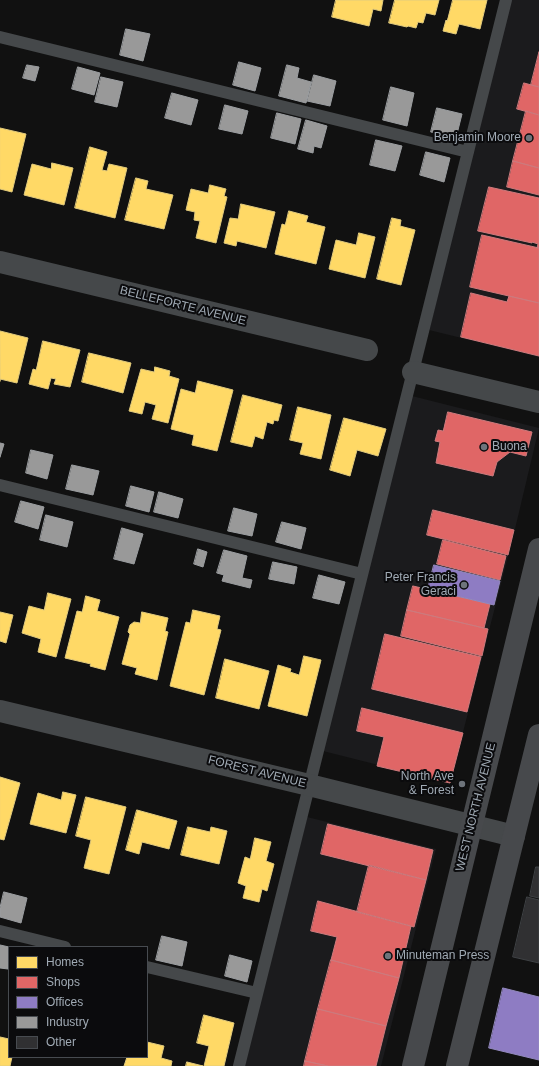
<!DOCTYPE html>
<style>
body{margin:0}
#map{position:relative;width:539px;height:1066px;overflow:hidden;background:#111;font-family:Helvetica,sans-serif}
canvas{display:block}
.legend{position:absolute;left:8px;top:946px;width:140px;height:112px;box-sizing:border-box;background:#0b0b0d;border:1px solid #474b50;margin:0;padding:5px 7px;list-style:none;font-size:12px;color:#a0aab4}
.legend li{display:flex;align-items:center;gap:8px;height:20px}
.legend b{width:20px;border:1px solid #474b50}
</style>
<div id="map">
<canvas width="539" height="1066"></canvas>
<ul class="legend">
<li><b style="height:11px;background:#ffd966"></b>Homes</li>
<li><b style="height:11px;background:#e06666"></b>Shops</li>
<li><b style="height:11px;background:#8e7cc3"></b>Offices</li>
<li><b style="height:11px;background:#999"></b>Industry</li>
<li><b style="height:11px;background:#303032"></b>Other</li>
</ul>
</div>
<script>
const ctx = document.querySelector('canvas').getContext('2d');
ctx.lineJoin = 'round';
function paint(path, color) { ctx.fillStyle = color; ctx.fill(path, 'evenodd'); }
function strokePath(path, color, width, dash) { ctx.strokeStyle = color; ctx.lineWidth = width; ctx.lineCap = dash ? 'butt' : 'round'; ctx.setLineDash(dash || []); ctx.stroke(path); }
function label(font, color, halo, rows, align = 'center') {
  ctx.font = font + ' Helvetica,sans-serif'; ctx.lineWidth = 4; ctx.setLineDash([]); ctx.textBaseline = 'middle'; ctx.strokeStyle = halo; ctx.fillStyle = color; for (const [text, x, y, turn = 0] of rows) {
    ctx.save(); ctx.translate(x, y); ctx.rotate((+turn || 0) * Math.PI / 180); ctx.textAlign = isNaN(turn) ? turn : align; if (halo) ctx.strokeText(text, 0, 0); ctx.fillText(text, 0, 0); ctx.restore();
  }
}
paint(new Path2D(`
 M511 0H539V357L429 330Z
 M412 396 539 428 515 529 450 783 323 751Z
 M307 817 436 849 381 1066H244Z`), '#1b1b1d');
const homes = new Path2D(`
 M336 0H383L381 11 373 9 369 26 332 17Z
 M395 0H439L435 15 426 13 423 23 418 22 416 28 408 26 407 27 389 23Z
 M453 0H487L480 29 459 24 456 34 443 31 446 20 447 21Z
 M0 128 26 134 12 192 0 189Z
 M90 147 107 152 102 170 107 171 109 164 127 168 115 218 75 208Z
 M52 163 73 168 64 205 24 195 32 164 51 169Z
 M136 178 148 181 146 189 173 195 164 229 125 220Z
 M210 185 226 189 224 196 227 197 216 243 196 238 200 221 194 220 195 212 186 210 191 189 208 193Z
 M241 204 275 212 266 248 237 241 236 246 224 243 230 218 238 219Z
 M289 211 308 216 306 222 325 227 316 264 275 254 282 224 285 225Z
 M392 218 401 220 400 226 415 230 401 285 377 279Z
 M359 233 375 237 365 278 329 269 336 240 356 245Z
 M0 331 28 338 17 383 0 379V381Z
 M43 341 80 350 70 387 54 384 56 379 51 378 48 389 29 384 33 369 36 370Z
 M89 353 131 363 123 393 82 382Z
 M155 367 170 371 169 376 179 379 168 423 152 419 156 405 145 402 142 414 129 411 141 369 154 372Z
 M198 381 233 390 217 451 192 445 194 435 171 429 181 389 195 393Z
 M243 395 282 405 278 421 274 420 273 424 267 422 263 439 255 436 252 447 231 442Z
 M298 407 331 415 321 459 300 454 303 443 290 440Z
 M344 418 386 429 378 456 357 450 350 476 330 470Z
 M48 593 71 599 56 657 38 652 41 639 22 633 29 606 44 610Z
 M86 596 100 600 97 611 119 617 105 670 90 666 91 664 65 658 77 611 82 612Z
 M193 610 220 616 217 629 221 630 204 695 170 686 186 622 190 623Z
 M0 612 13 615 6 643 0 641Z
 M142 612 168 618 165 631 168 632 157 680 135 674 137 668 122 664 130 634 128 632 130 625 134 622 140 623Z
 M304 656 321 660 307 716 268 706 278 665 291 669 290 672 299 675Z
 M225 659 269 671 259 709 216 698Z
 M0 777 20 783 4 840 0 839Z
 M63 792 76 795 66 833 30 824 38 793 61 800Z
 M86 797 126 807 109 874 84 868 91 840 76 836Z
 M137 810 177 821 169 849 142 842 139 854 126 850Z
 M188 827 210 832 211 827 227 831 219 864 181 855Z
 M255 838 271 842 266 861 274 864 267 891 262 889 259 902 243 898 246 886 238 883 245 857 250 859Z
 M204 1015 234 1023 224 1066H204L209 1046 197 1043Z
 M0 1037 9 1039V1057H12L10 1066H0Z
 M147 1042 164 1046 161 1058 172 1061 171 1066H124L127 1057H147Z
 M187 1062 203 1066H186Z`);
paint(homes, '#ffd966');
strokePath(homes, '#e2cb7d', 1);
const shops = new Path2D(`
 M539 52V87L531 85Z
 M524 83 539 87V115L517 109Z
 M526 111 539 115V168L513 161Z
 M513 161 539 168V195L507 187Z
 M489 187 539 198V248H537L538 244 532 242V243L478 231Z
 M482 235 539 248V303L470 287Z
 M471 293 507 302 509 296 539 303V356L461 337Z
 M448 412 532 432 526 456 510 452 497 462 493 476 436 463 440 442 435 441 438 430 443 431Z
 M433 510 514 530 508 555 427 535Z
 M443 540 506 556 500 580 437 564Z
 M413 586 490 604 484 628 407 610Z
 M407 610 488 629 482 656 401 636Z
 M385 634 481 657 467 712 372 689Z
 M362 708 463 733 450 783 377 766 384 737 357 731Z
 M328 824 433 850 426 880 321 854Z
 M369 865 426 880 414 927 357 912Z
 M318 901 411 926 399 978 331 960 337 937 311 931Z
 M331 960 399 978 386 1026 318 1009Z
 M318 1009 386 1026 376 1066H328L305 1061Z
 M305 1061 328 1066H304Z`);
paint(shops, '#e06666');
strokePath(shops, '#cd7a7d', 1);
const offices = new Path2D(`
 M434 565 500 581 494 605 428 589Z
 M503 988 539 997V1060L489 1048Z`);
paint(offices, '#8e7cc3');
strokePath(offices, '#938abe', 1);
const industry = new Path2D(`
 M126 29 150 34 143 61 120 55Z
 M239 62 261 68 255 91 233 85Z
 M27 65 39 67 35 81 23 78Z
 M287 65 299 68 297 78 311 82 306 103 279 96Z
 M78 67 100 73 94 95 72 89Z
 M314 75 336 81 330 106 307 101Z
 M101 77 123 82 117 107 95 102Z
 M391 87 414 93 407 126 383 120Z
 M172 93 198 100 191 125 165 118Z
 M225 105 248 111 242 134 219 129Z
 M437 108 462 114 456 138 431 132Z
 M277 113 301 119 295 144 271 138Z
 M306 120 327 126 321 148 314 146 313 153 298 149Z
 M376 140 402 146 395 171 370 165Z
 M426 152 450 158 444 182 420 175Z
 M0 443 4 444 0 457Z
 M31 450 53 455 47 479 26 473Z
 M72 465 99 471 93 495 66 489Z
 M131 486 154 492 149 512 126 506Z
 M159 492 183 499 178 518 154 512Z
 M21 501 44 507 38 529 15 522Z
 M234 508 257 514 252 536 228 531Z
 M46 515 73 522 67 547 40 540Z
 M282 522 306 528 301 549 276 542Z
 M122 528 143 534 134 564 114 559Z
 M198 549 207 552 203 567 194 564Z
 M224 550 247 556 242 578 252 580 250 588 222 581 224 575 217 573Z
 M273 562 297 567 294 584 269 579Z
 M319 575 345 582 339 604 313 598Z
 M4 892 27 898 21 923 0 917V908Z
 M162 936 187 942 182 966 156 960Z
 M0 945 9 947 8 969 0 968Z
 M230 955 252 961 247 982 225 976Z`);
paint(industry, '#999');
strokePath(industry, '#9b9ea1', 1);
const building = new Path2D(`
 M536 867H539V898L530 896Z
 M527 897 539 900V963L513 957Z`);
paint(building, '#303032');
strokePath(building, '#3f4245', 1);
strokePath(new Path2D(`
 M0 37 468 152
 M0 485 362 574
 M0 931 65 947
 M147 967 257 993
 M239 1066 506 0`), '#45484a', 12);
strokePath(new Path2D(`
 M0 262 367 350
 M413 372 539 402
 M0 711 309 785 514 836`), '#45484a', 22);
strokePath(new Path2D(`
 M413 1066 539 549
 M457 1066 539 735`), '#47494c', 22);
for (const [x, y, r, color] of [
 [529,138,4,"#6e747b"],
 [484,447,4,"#6e747b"],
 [464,585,4,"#6e747b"],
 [462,784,4,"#6e747b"],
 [388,956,4,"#6e747b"]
]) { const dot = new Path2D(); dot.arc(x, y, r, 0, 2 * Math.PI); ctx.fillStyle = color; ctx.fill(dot); strokePath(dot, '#0b0b0d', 1.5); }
label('12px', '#a0aab4', '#0b0b0d', [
 ["Benjamin Moore",521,138],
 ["Buona",492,447,"left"],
 ["Peter Francis",456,578],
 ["Geraci",456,592],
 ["North Ave",454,777],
 ["& Forest",454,791],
 ["Minuteman Press",396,956,"left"]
], 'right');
label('12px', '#a0aab4', '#0b0b0d', [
 ["BELLEFORTE AVENUE",183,306,14],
 ["FOREST AVENUE",257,772,14],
 ["WEST NORTH AVENUE",476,807,-76]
]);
</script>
